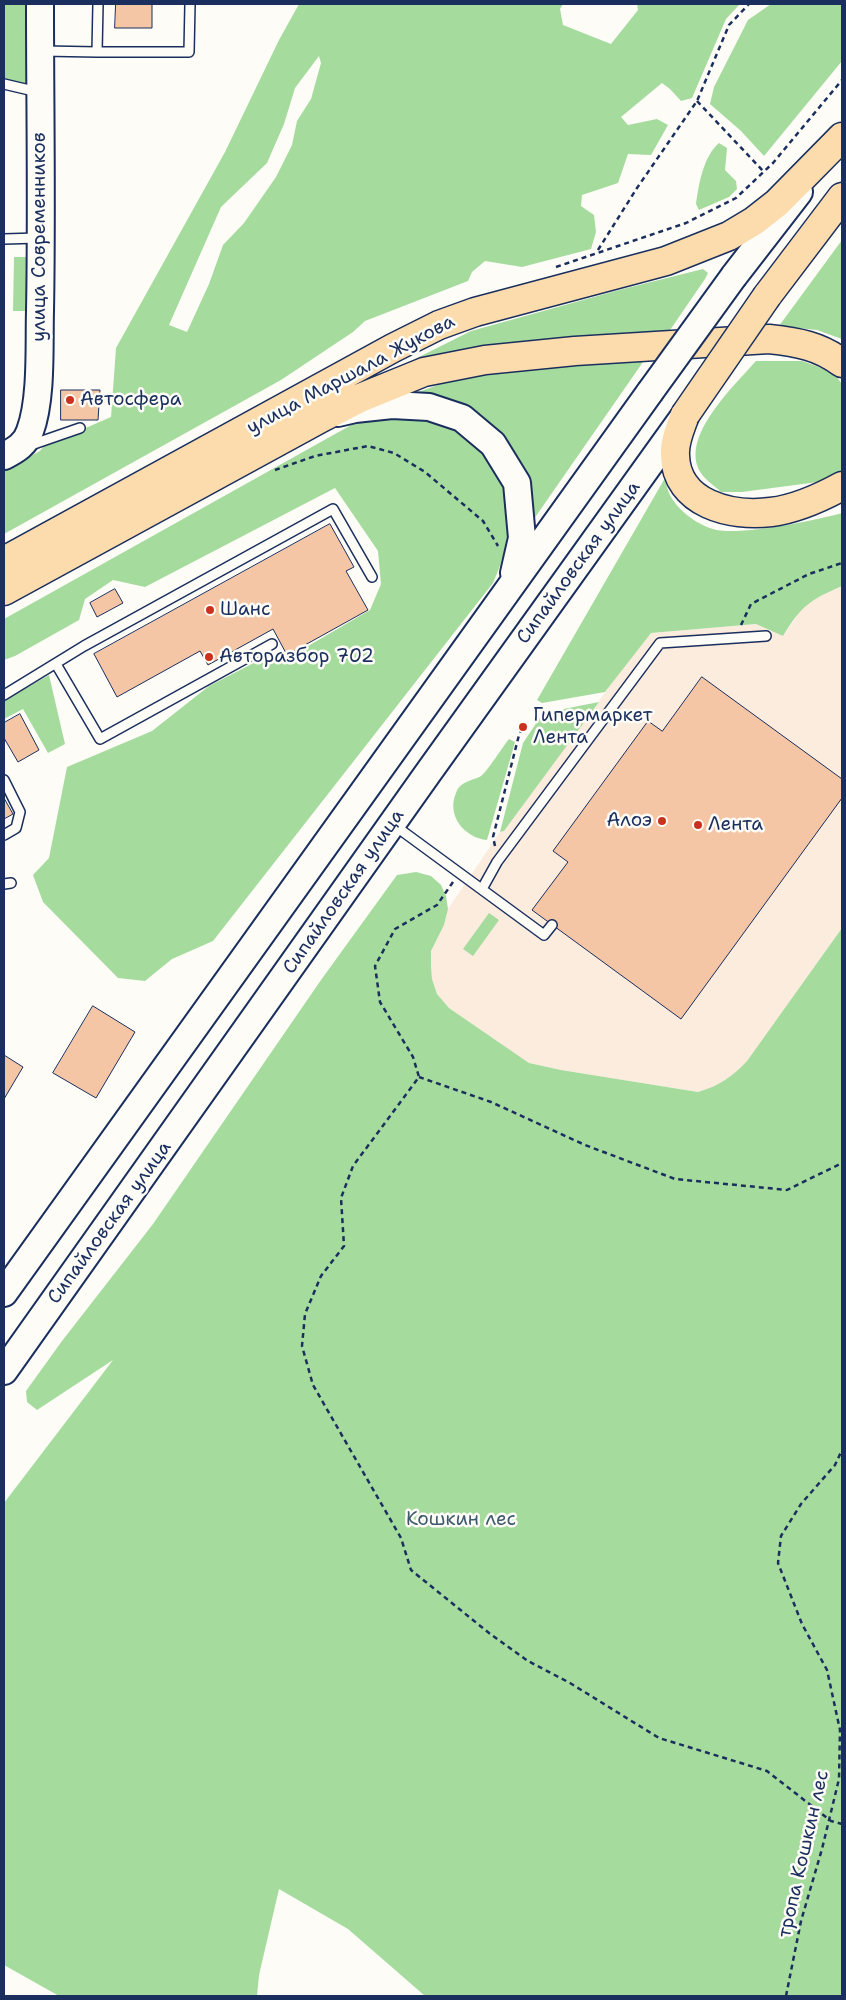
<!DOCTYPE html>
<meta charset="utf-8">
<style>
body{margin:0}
#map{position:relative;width:846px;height:2000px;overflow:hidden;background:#fdfcf7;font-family:"Shantell Sans",sans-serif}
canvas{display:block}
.frame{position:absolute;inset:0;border:5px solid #1b2f5e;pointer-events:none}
</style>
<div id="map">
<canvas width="846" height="2000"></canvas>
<div class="frame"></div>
</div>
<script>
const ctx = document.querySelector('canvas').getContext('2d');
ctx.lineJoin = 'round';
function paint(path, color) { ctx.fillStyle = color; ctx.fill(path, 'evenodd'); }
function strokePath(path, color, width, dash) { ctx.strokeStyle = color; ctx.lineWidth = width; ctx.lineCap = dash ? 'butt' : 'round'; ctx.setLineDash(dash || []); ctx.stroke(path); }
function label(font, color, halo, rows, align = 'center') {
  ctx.font = font + ' "Shantell Sans",sans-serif'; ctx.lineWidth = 5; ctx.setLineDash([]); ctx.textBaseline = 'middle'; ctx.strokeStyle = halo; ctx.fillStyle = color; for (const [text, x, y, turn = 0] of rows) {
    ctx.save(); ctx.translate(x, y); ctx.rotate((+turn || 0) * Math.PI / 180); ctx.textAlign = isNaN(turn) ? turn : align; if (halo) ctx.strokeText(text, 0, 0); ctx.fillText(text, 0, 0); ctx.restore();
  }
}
paint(new Path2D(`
 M842 586V928L747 1061 732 1076 716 1087 698 1092 561 1070 529 1063 449 1008 437 994 432 979 431 966V951L444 925 448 909 500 832 504 831 644 639 651 633 756 624 783 636 801 610 815 598Z`), '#fbecde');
paint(new Path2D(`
 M4 4H31V86L4 79Z
 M299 4H563L560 9 563 25 611 44 638 10 637 4H740L726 19 692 98 681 101 670 89 662 83 621 117 628 125 657 119 668 125 651 155 628 154 618 183 582 195 581 206 594 215 596 232 591 249 522 267 485 261 472 272 468 281 365 321 353 332 281 380 4 534V470L40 451 44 446 111 417 116 348 225 152 279 40ZM319 56 321 63 311 99 297 121 292 145 276 177 244 223 223 245 209 284 187 332 169 325 221 207 267 163 284 124 295 88Z
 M771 4H842V61L764 156 741 131 710 104 714 87 748 20Z
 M719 143 727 148 725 170 736 181 737 189 729 197 699 210 696 204C699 184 703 157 719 143Z
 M842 240V339L817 330 779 326Z
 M14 257H27L26 311H13Z
 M703 269 708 273 705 279 668 333 537 340 489 347 410 366 409 362 471 331 619 290Z
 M598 361 643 362 527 529 519 473 408 396 443 383 494 372Z
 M756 361H802L833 372 842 384V472L833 480 742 492H721C715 486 705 480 701 473 678 438 735 385 756 361Z
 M407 417C418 419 431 419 441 423 454 427 466 437 476 446 517 484 515 535 493 583L213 941 172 959 145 981 118 978 43 902 33 875 49 858 67 767 152 731 209 686 273 653 284 660 370 610 381 584 378 551 335 488 145 587 113 580 85 599 79 620 15 656 4 660V619L353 424 381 419Z
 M665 478C666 483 667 489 669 493 676 509 696 524 713 529 736 537 817 520 842 513V586C810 600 802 605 783 636L756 624 651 633 605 692 542 703 537 700Z
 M49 675 65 744 48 753 23 709 4 719V701Z
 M599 702 504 831 500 832 523 743 543 713Z
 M509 739 515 742 487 840C465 838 446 816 456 793 460 781 472 781 481 776 487 772 503 746 509 739Z
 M416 872 431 876 441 885 446 896 448 909 444 925 431 951V966L432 979 437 994 449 1008 529 1063 561 1070 698 1092C719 1086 732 1077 747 1061L842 928V1996H425L348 1929 279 1889 259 1975 257 1996H59L4 1965V1503L113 1360 37 1410 27 1402 26 1391 62 1341 153 1224 321 980 397 875Z
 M489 913 499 920 473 956 463 949Z`), '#a6db9e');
const building = new Path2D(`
 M116 4H152V28H115Z
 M61 390H100L98 420H61Z
 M330 524 354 567 346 571 368 610 287 655 273 629 208 665 200 651 117 697 94 654Z
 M115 589 123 603 97 617 90 603Z
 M702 677 842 779V798L681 1019 532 910 568 862 553 851 648 721 662 731Z
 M20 714 39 750 18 762 4 738V723Z
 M4 798 13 814 4 819Z
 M93 1006 135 1032 96 1098 53 1073Z
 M4 1055 23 1067 4 1099Z`);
paint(building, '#f5c6a5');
strokePath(building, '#1b2f5e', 1);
const lane = new Path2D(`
 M43 51 97 52 98 4
 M97 52H189L190 4
 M4 84 38 92
 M4 239 38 238
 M28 446 80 428
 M56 664 100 739 272 644
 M4 695 84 646 333 509 372 577
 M4 780 20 812 16 828 4 835
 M394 825 544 935 552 925
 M4 884 11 883
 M482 889 497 862 660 643 766 636`);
const secondary = new Path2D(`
 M734 276 799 192
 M338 413 355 409 392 405 429 407 462 418 493 444 517 483 522 538 514 573
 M4 456C16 450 26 444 30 431 42 399 39 345 40 311 42 208 40 106 40 4
 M4 1293 650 392
 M4 1371 428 773 682 419`);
const primary = new Path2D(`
 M767 296 842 197
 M685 415C681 427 674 441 675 455 676 504 731 517 771 512 796 509 820 498 842 486
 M4 561 393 348 439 325 475 312 666 261 729 236 754 221 777 203 842 137
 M4 591 323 417 360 398 424 372 485 360 575 351 769 339C797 342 820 346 842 363`);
strokePath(lane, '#1b2f5e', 12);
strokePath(secondary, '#1b2f5e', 30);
strokePath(primary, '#1b2f5e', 31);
strokePath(new Path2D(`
 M697 101 764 172
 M598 250 637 188 697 101 729 25 749 4
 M556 267 686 223 736 198 773 163 842 80
 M275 470 315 456 368 446 394 453 425 472 483 521 498 546
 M741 625 751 604 809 574 842 563
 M495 846 493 837 519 735 523 727
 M453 882 437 905 395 929 375 966 380 1002 413 1057 419 1077 353 1166 341 1198 344 1246 321 1276 305 1314 302 1346 313 1385 401 1538 411 1570 489 1633 528 1661 570 1683 659 1738 767 1771 831 1821 842 1824
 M419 1077 491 1102 585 1145 675 1179 787 1190 842 1163
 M786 1996 801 1921 822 1849 839 1779 840 1730 827 1670 802 1624 778 1563 781 1536 801 1504 835 1465 842 1450`), '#1b2f5e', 2.5, [5, 4]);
strokePath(lane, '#fdfcf7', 9);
strokePath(secondary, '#fdfcf7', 26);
strokePath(primary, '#fcdcac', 28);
const secondaryBridge = new Path2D(`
 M650 392 734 276`);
const primaryBridge = new Path2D(`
 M685 415 767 296`);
strokePath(secondaryBridge, '#1b2f5e', 30, []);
strokePath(primaryBridge, '#1b2f5e', 31, []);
strokePath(secondaryBridge, '#fdfcf7', 26);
strokePath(primaryBridge, '#fcdcac', 28);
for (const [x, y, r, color] of [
 [70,400,5,"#c8321e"],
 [210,610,5,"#c8321e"],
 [209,657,5,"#c8321e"],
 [523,727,5,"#c8321e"],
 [662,821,5,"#c8321e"],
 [698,825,5,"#c8321e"]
]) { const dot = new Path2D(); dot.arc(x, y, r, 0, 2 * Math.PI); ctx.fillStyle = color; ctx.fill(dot); strokePath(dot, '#fdfcf7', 2); }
label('19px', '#1b2f5e', '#fdfcf7', [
 ["улица Современников",40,237,-90],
 ["улица Маршала Жукова",351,375,-28],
 ["Сипайловская улица",579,563,-54],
 ["Сипайловская улица",344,892,-55],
 ["Сипайловская улица",110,1223,-54],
 ["тропа Кошкин лес",804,1854,-77]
]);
label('19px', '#1b2f5e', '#fdfcf7', [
 ["Автосфера",80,400],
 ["Шанс",220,610],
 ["Авторазбор 702",219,657],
 ["Гипермаркет",533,716],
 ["Лента",533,738],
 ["Алоэ",652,821,"right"],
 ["Лента",708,825]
], 'left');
label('19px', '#3e5a6e', '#fdfcf7', [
 ["Кошкин лес",461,1520]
]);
</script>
